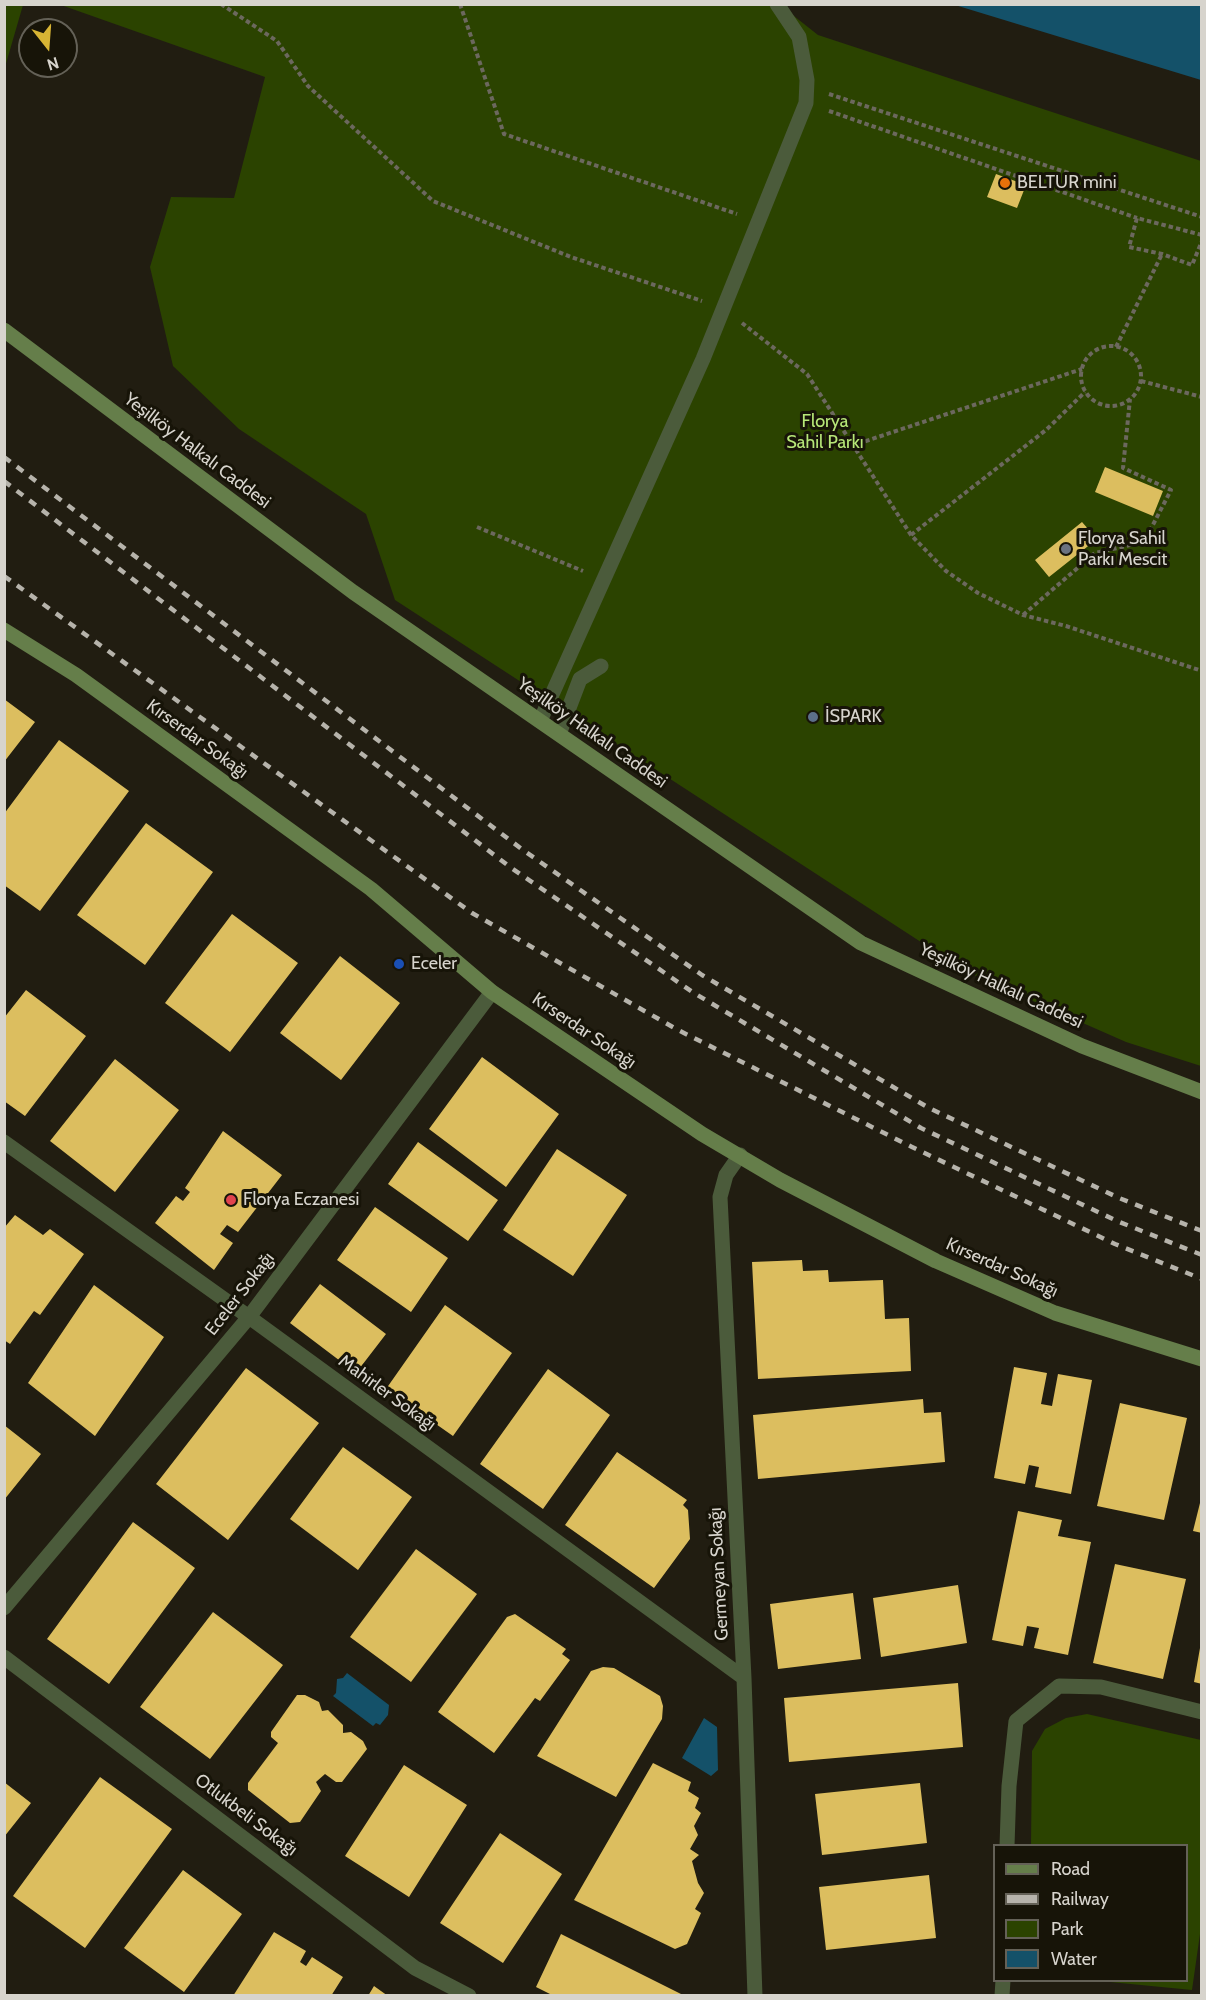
<!DOCTYPE html>
<meta charset="utf-8">
<style>
body{margin:0}
#map{position:relative;width:1206px;height:2000px;overflow:hidden;background:#211d11;font-family:Cabin,sans-serif}
canvas{display:block}
.frame{position:absolute;inset:0;border:6px solid #d7d4cd;pointer-events:none}
.legend{position:absolute;left:993px;top:1844px;width:195px;height:138px;box-sizing:border-box;background:#171408;border:2px solid #646157;margin:0;padding:8px 10px;list-style:none;font-size:18px;color:#d7d4cd}
.legend li{display:flex;align-items:center;gap:12px;height:30px}
.legend b{width:30px;border:2px solid #646157}
.north{position:absolute;left:18px;top:18px;width:60px;height:60px;box-sizing:border-box;background:#171408;border:2px solid #646157;border-radius:50%;rotate:163deg;font-size:16px;font-weight:700;line-height:24px;text-align:center;color:#d7d4cd}
.north::after{content:'';display:block;margin:auto;width:21px;height:27px;background:#d7b434;clip-path:polygon(50% 0,100% 100%,50% 72%,0 100%)}
</style>
<div id="map">
<canvas width="1206" height="2000"></canvas>
<div class="frame"></div>
<ul class="legend">
<li><b style="height:8px;background:#657e4a"></b>Road</li>
<li><b style="height:8px;background:#b6b3ab"></b>Railway</li>
<li><b style="height:16px;background:#2b4300"></b>Park</li>
<li><b style="height:16px;background:#145169"></b>Water</li>
</ul>
<div class="north">N</div>
</div>
<script>
const ctx = document.querySelector('canvas').getContext('2d');
ctx.lineJoin = 'round';
function paint(path, color) { ctx.fillStyle = color; ctx.fill(path, 'evenodd'); }
function strokePath(path, color, width, dash) { ctx.strokeStyle = color; ctx.lineWidth = width; ctx.lineCap = dash ? 'butt' : 'round'; ctx.setLineDash(dash || []); ctx.stroke(path); }
function label(font, color, halo, rows, align = 'center') {
  ctx.font = font + ' Cabin,sans-serif'; ctx.lineWidth = 6; ctx.setLineDash([]); ctx.textBaseline = 'middle'; ctx.strokeStyle = halo; ctx.fillStyle = color; for (const [text, x, y, turn = 0] of rows) {
    ctx.save(); ctx.translate(x, y); ctx.rotate((+turn || 0) * Math.PI / 180); ctx.textAlign = isNaN(turn) ? turn : align; if (halo) ctx.strokeText(text, 0, 0); ctx.fillText(text, 0, 0); ctx.restore();
  }
}
paint(new Path2D(`
 M5 4 23 5 5 67 4 5Z
 M61 5H780L818 35 1201 161V1066L1126 1042 967 972 395 600 366 514 239 429 173 366 150 267 171 197 234 198 265 77Z
 M1087 1714 1201 1740 1202 1920 1192 1990 1100 1981 1186 1980V1846L1031 1845 1032 1751 1045 1729 1066 1718Z`), '#2b4300');
paint(new Path2D(`
 M955 5H1201V80Z
 M347 1673 389 1705 388 1715 380 1725 376 1723 373 1726 333 1696 336 1693 337 1679 343 1678Z
 M704 1718 717 1727 718 1770 711 1776 682 1758Z`), '#145169');
paint(new Path2D(`
 M996 174 1026 185 1017 208 987 197Z
 M1105 467 1163 491 1153 516 1095 492Z
 M1082 522 1097 539 1049 577 1035 560Z
 M4 699 35 722 4 762Z
 M59 740 129 791 40 911 4 885V814Z
 M146 823 213 872 145 965 77 915Z
 M232 914 298 963 230 1052 165 1003Z
 M340 956 400 1003 341 1080 280 1033Z
 M26 990 86 1036 25 1116 4 1101V1018Z
 M482 1057 559 1114 506 1187 429 1129Z
 M115 1059 179 1110 115 1192 50 1141Z
 M223 1131 282 1175 238 1232 227 1225 220 1234 233 1243 214 1270 155 1223 176 1196 183 1201 190 1192 185 1188Z
 M418 1142 498 1200 468 1241 388 1184Z
 M557 1149 627 1195 573 1276 503 1230Z
 M375 1207 448 1258 411 1312 337 1260Z
 M15 1215 43 1235 50 1229 84 1254 40 1315 34 1311 10 1344 4 1340V1228Z
 M802 1260 803 1271 828 1270 829 1282 883 1280 885 1319 909 1318 911 1371 758 1379 752 1262Z
 M320 1284 386 1334 356 1373 290 1323Z
 M94 1285 164 1337 95 1436 28 1383Z
 M445 1305 512 1353 453 1436 386 1389Z
 M1014 1367 1047 1373 1041 1404 1052 1406 1058 1374 1092 1380 1071 1494 1035 1487 1039 1467 1029 1465 1025 1484 994 1478Z
 M246 1368 319 1423 228 1540 156 1484Z
 M548 1369 610 1415 543 1509 480 1464Z
 M923 1399 924 1413 941 1412 945 1462 758 1479 753 1415Z
 M1120 1403 1187 1418 1164 1520 1097 1506Z
 M4 1425 41 1454 4 1500Z
 M343 1447 412 1497 358 1570 290 1519Z
 M617 1452 687 1500 683 1505 688 1510 690 1539 654 1588 565 1525Z
 M1202 1495V1533L1193 1531Z
 M1018 1511 1062 1520 1058 1536 1091 1542 1068 1655 1034 1648 1039 1628 1027 1626 1023 1646 992 1640Z
 M133 1522 195 1568 109 1684 47 1639Z
 M416 1549 477 1594 411 1682 350 1637Z
 M1115 1564 1186 1579 1163 1679 1093 1663Z
 M958 1585 967 1643 881 1657 873 1598Z
 M853 1593 861 1659 778 1669 770 1604Z
 M213 1612 283 1665 210 1759 140 1707Z
 M515 1614 566 1649 562 1654 570 1660 540 1701 535 1698 494 1753 438 1712 507 1617Z
 M1200 1648H1202V1684L1194 1682Z
 M603 1667 614 1668 660 1696 663 1706 662 1719 616 1797 537 1756 591 1671Z
 M958 1683 963 1747 789 1762 784 1698Z
 M297 1695H305L319 1702 322 1711 328 1710 343 1725V1733L351 1732 363 1741 367 1749 342 1782H336L325 1774 316 1782 321 1791 300 1822 290 1823 248 1790V1783L278 1743 271 1737V1732Z
 M653 1763 691 1782 688 1791 699 1798 695 1808 701 1813 694 1826 698 1835 690 1849 699 1855 692 1861 698 1883 704 1893 695 1909 701 1913 687 1944 675 1949 574 1900Z
 M404 1765 467 1805 409 1897 345 1856Z
 M100 1777 172 1829 85 1948 13 1896Z
 M4 1782 31 1803 4 1837Z
 M920 1783 927 1843 822 1855 815 1794Z
 M500 1833 562 1874 503 1963 440 1923Z
 M183 1870 242 1914 184 1992 124 1948Z
 M929 1875 936 1938 826 1950 819 1887Z
 M274 1932 306 1951 300 1962 306 1966 312 1957 343 1977 331 1996H233Z
 M561 1934 685 1996H554L536 1987Z
 M374 1986 388 1996H368Z`), '#dcbe5f');
strokePath(new Path2D(`
 M221 4 277 41 308 86 433 201 571 257 702 301
 M460 4 504 134 737 214
 M829 94 1202 217
 M829 111 1137 218
 M1202 235 1137 218 1129 247 1162 254 1192 265 1202 241
 M742 323 807 374 911 535 946 571 978 593 1023 615 1066 626 1202 671
 M1081 376a30 30 0 1 1 60 0a30 30 0 1 1-60 0Z
 M1116 347 1162 254
 M1141 381 1202 397
 M851 446 1082 369
 M477 527 583 571
 M911 535 1046 430 1085 392
 M1023 615 1095 553 1144 542 1171 490 1123 468 1130 399`), '#6c685e', 4, [4.5, 3]);
strokePath(new Path2D(`
 M559 734 580 679 601 666`), '#4b5b3b', 15);
strokePath(new Path2D(`
 M540 721 703 359 806 103 807 80 799 37 777 4`), '#4b5b3b', 15);
strokePath(new Path2D(`
 M4 1142 249 1317 744 1678
 M740 1155 726 1175 720 1197 744 1678 755 1996
 M4 1608 249 1317 492 992
 M4 1657 415 1968 469 1996
 M1007 1846 1009 1786 1016 1721 1059 1686 1101 1687 1202 1712
 M1002 1996 1003 1980`), '#4b5b3b', 15);
strokePath(new Path2D(`
 M4 330 353 592 861 943 1082 1046 1202 1092
 M4 630 76 675 371 889 492 992 702 1134 780 1180 936 1261 1055 1313 1202 1359`), '#657e4a', 15);
strokePath(new Path2D(`
 M4 457 523 850 702 975 929 1108 1119 1198 1202 1231
 M4 481 510 867 694 993 921 1128 1117 1221 1202 1255
 M4 576 472 913 678 1030 912 1147 1115 1244 1202 1279`), '#b6b3ab', 4.5, [8, 8]);
for (const [x, y, r, color] of [
 [1005,183,6,"#e8710a"],
 [1066,549,6,"#6b7280"],
 [813,717,6,"#5c6f8a"],
 [399,964,6,"#1a4fb4"],
 [231,1200,6,"#e0444e"]
]) { const dot = new Path2D(); dot.arc(x, y, r, 0, 2 * Math.PI); ctx.fillStyle = color; ctx.fill(dot); strokePath(dot, '#171408', 2); }
label('18px', '#d7d4cd', '#171408', [
 ["BELTUR mini",1017,183],
 ["Florya Sahil",1078,539],
 ["Parkı Mescit",1078,560],
 ["İSPARK",825,717],
 ["Eceler",411,964],
 ["Florya Eczanesi",243,1200]
], 'left');
label('18px', '#b7e778', '#171408', [
 ["Florya",825,422],
 ["Sahil Parkı",825,443]
]);
label('18px', '#d7d4cd', '#171408', [
 ["Yeşilköy Halkalı Caddesi",197,451,37],
 ["Yeşilköy Halkalı Caddesi",592,733,35],
 ["Kırserdar Sokağı",197,739,36],
 ["Yeşilköy Halkalı Caddesi",1001,986,25],
 ["Kırserdar Sokağı",584,1031,34],
 ["Kırserdar Sokağı",1002,1268,24],
 ["Eceler Sokağı",240,1294,-52],
 ["Mahirler Sokağı",387,1393,36],
 ["Germeyan Sokağı",719,1574,-93],
 ["Otlukbeli Sokağı",246,1815,37]
]);
</script>
